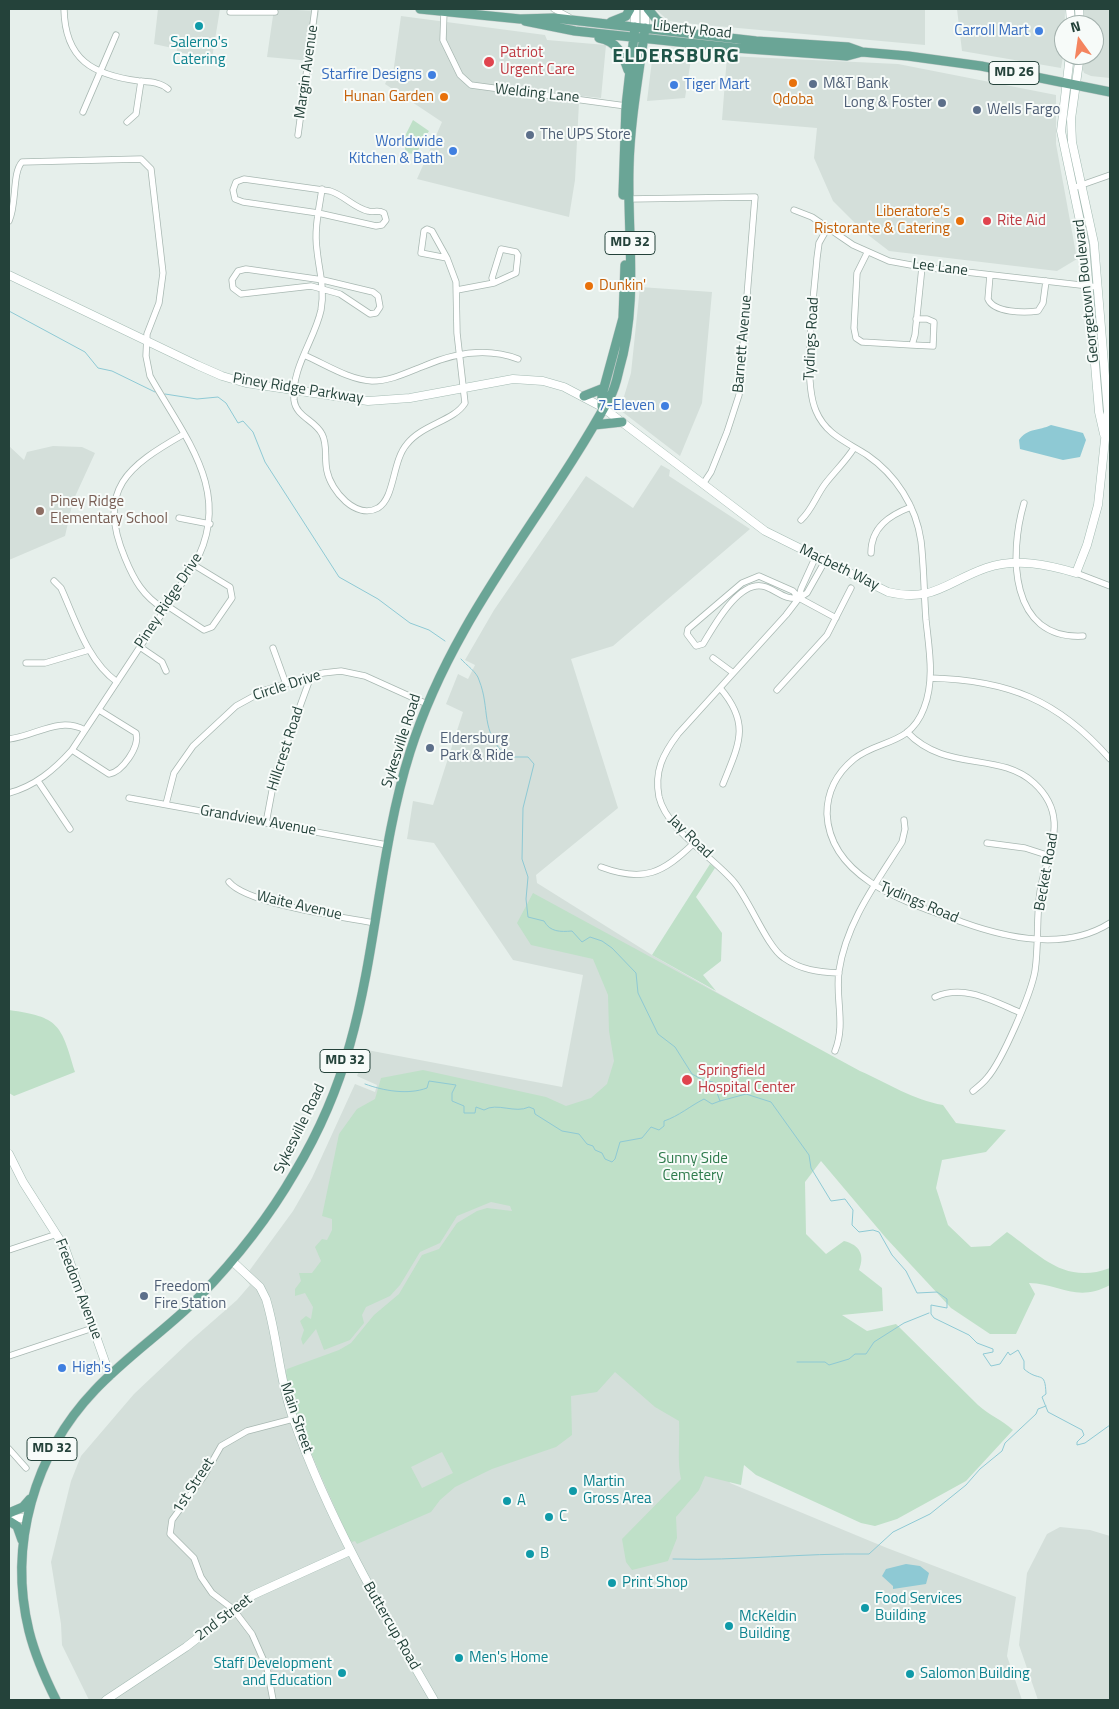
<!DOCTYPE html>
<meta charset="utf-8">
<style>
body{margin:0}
#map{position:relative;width:1119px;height:1709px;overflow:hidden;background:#e6efeb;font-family:"Titillium Web",sans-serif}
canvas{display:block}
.frame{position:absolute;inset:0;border:10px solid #24423a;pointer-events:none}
.north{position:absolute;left:1054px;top:15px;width:50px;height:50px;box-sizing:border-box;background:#f7fbf9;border:1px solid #a3b1ad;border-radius:50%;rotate:346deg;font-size:14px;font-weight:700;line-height:20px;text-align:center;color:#24423a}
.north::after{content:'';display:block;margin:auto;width:18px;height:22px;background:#f4845f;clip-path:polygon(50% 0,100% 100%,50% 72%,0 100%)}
</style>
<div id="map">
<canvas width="1119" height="1709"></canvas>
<div class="frame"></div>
<div class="north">N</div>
</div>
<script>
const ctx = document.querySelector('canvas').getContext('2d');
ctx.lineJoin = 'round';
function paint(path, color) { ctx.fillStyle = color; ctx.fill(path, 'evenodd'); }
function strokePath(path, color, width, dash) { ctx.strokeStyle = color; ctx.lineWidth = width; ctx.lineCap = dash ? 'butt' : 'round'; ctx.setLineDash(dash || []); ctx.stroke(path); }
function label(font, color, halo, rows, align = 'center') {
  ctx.font = font + ' "Titillium Web",sans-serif'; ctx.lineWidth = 4; ctx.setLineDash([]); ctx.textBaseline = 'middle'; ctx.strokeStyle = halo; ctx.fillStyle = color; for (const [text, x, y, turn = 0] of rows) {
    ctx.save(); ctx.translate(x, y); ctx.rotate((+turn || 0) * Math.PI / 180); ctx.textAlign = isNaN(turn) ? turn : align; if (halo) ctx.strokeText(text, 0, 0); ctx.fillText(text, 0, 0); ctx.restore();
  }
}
paint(new Path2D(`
 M158 9H220L212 58 177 52V49L154 44Z
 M274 9 319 11 311 61 267 57Z
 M655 9H925V45L683 23 669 21Z
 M957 9H1065L1064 51 1061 68 962 51Z
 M1084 9H1110V78L1091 76 1084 73 1082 67V55H1094V25H1084Z
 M401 16 545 35 547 40 606 45 601 98 515 89V95L579 102 575 180 569 217 417 179 442 122 385 84 387 80 392 81Z
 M656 49 692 53 685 98 647 101 653 52Z
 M727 56 898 64 1056 95V144L1077 259 1057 271 889 251 863 231 833 201 814 158 817 128 722 120Z
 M640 287 712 292 702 403 680 456 620 410 631 373Z
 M9 446 24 460 27 452 53 446 82 447 95 453 73 501 65 536 9 560Z
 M661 465 670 470 669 476 750 529 613 646 571 659 618 808 536 875 537 883 652 955 831 1058 701 1390 730 1483 887 1548 1016 1597 1007 1656 1022 1700H89L62 1645 61 1624 51 1562 71 1481 81 1456 134 1394 189 1342 237 1300 250 1285 244 1278 293 1211 312 1178 355 1084 375 1092 377 1085 357 1076 367 1050 562 1087 583 975 513 960 434 843 407 839 413 801 433 805 463 712 446 704 458 674 468 679 475 665 465 660 494 610 586 476 633 508Z
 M1060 1527 1090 1530 1110 1536V1700H1038L1019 1645 1027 1573 1047 1534Z`), '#d4dfda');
paint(new Path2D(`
 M413 120 429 131 416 154 406 153 403 140Z
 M710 864 715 868 696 897 722 933 721 961 703 975 716 991 652 955Z
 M533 893 860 1071C888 1083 913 1100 943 1105L956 1123 1006 1130 986 1152 942 1160 936 1188 948 1225 971 1247 990 1246 1007 1232C1041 1256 1065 1285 1110 1268V1285C1077 1303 1060 1284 1029 1283L1035 1294 1016 1334H990L951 1308 886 1238 821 1161 805 1182 806 1234 826 1254 844 1241C860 1245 865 1255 859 1270L882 1288 883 1311 842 1315 867 1331 896 1324 978 1405C989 1415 1002 1420 1013 1430L966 1481 897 1519 875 1526 861 1523 756 1475 744 1465 741 1485 705 1476 699 1490 676 1517 677 1538 668 1561 632 1570 626 1562 622 1539 681 1479C677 1462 680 1440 679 1421L655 1407 615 1372 597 1392 571 1396 572 1435 556 1447 492 1469 455 1487 440 1500 431 1512 357 1544 355 1541 352 1542 349 1539C339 1514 278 1388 287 1369L339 1350 351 1343 374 1315 399 1294 422 1255 439 1249 457 1223 477 1211 487 1208 512 1211 510 1206 491 1202 457 1216 440 1243 420 1252 400 1285 390 1296 366 1307 362 1315 364 1323 350 1340 324 1350 316 1329 303 1345 301 1339 304 1330 300 1321 306 1316 311 1319 313 1307 305 1293 295 1296V1289L301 1281 299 1273H312L321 1261 315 1247 322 1239 327 1240 332 1230V1219L322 1216 339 1134 357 1109 375 1099 381 1078 423 1070 546 1097 566 1106 591 1098 607 1084 614 1061 609 1031 608 995 593 959 531 945 517 923ZM442 1452 453 1473 422 1488 411 1467Z
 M9 1010C59 1017 61 1024 75 1072L14 1096 9 1093Z`), '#bfe0c8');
paint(new Path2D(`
 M1051 425 1083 433 1086 440 1080 457 1063 460 1020 449 1019 440C1027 428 1039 431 1051 425Z
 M906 1564 920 1566 929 1573 926 1584 893 1589V1586L882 1576 886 1569Z`), '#8ec9d4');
strokePath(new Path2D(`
 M9 311 85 352 98 368 112 371 155 392
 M165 394 197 399 218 397 226 403 238 423 243 421 253 432 265 462 339 577 378 599 410 623 429 630 445 641
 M461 659C466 665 477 672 479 680 491 710 479 730 507 757H528L534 764 523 808 522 859 528 877 526 899 528 917 544 921C550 932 560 932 572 931L582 942 590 937 602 941 612 948 636 973 638 993 658 1034 675 1047 692 1074 703 1080 713 1082 720 1101 746 1094 771 1102 809 1155 811 1168 831 1201 845 1199 853 1210 852 1225 859 1232 873 1230 879 1232 892 1255 906 1271 917 1293 937 1292 947 1299V1308L931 1305V1314L934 1318 969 1335 977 1343 993 1349V1352L983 1354 991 1366 1000 1364 1008 1352 1010 1355 1018 1350 1024 1361V1369C1040 1383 1045 1369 1046 1394L1042 1397 1048 1412 1082 1430 1084 1435 1077 1442V1445L1085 1443 1110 1425
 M365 1084C384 1091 408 1095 427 1088L429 1081 456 1085 452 1093V1101L464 1106V1113H475L476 1107 484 1110C497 1102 515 1114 529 1107L534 1109 535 1114 562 1131 579 1134 587 1144 593 1146 595 1150 602 1153 605 1159 612 1162 615 1159 620 1142 642 1138 651 1127 659 1130 664 1126V1121C679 1116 690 1106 704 1099L712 1104 720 1101
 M797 1362H825L829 1365 849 1359 855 1354H866L874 1342 904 1323 929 1313
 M673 1559C738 1561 803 1553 869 1554L893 1532 930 1514 966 1485 980 1469 1002 1451 1005 1443 1036 1414 1038 1409 1046 1406`), '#8ec9d4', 1);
const street = new Path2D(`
 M64 9C65 60 93 75 139 81 150 82 160 82 168 89
 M554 9 569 17
 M444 11 443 40 460 75 471 85 626 106
 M230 12H256V9
 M256 12H275
 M83 112 116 35
 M127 122 136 114 141 81
 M298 135 315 9
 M244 179 330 191C344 195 354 208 368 211 374 213 377 209 384 213L386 220 382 225 376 226 318 213 243 202 235 199 233 190 236 182Z
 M1073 188 1110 175
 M322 189C319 209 314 230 317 250 319 271 325 288 321 310 315 339 291 368 294 400 296 417 315 420 322 434 328 445 324 459 327 471 331 491 356 520 378 508 395 498 392 461 407 444 423 424 454 421 465 403L457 333 456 282 447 258
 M629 199 755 197 739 395 727 432 711 472 703 484
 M794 210 812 217 853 245 889 261 922 267 1098 287
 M9 221C17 204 12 173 22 162L141 159 151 169 163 273 159 303 147 334 146 356 150 376C184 437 235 493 194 565L72 750C54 770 35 786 9 793
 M828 227 819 243 817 258C814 296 802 379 816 411 826 435 847 442 867 455 896 475 916 506 921 541 924 567 924 594 926 620 929 649 935 680 924 708 910 746 879 739 854 759 837 773 827 792 827 814 830 881 912 904 962 922 1009 939 1066 951 1110 923
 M427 229 432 231 447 258 421 253 424 231Z
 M501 249 516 252 518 255 516 273 494 283 492 278Z
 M867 253 857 273 854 328 856 338 862 342 912 345 915 335 922 267
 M246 269 323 280 373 292 378 296 380 307 376 313 370 314 340 294 311 286 241 294 233 288 232 280 238 271Z
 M990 275 988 299C994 313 1025 313 1038 311L1043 303 1046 281
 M457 290 494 283
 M912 345 933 346 934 322 927 319H916
 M304 355C325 364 349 380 372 381 391 381 408 372 424 366 454 353 487 347 518 359
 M1024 503C1009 554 1009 640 1083 636
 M179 518 210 524
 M801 520C812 510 816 496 825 484 835 471 845 462 854 448
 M871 553C871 527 890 515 911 507
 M825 561 807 593 799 598 786 615 678 734C663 754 654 771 659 797 667 830 712 856 734 882 750 901 767 947 784 958 801 970 818 972 839 973
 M1076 573 1110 586
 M54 581 61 588C76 621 87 660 117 682
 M799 598C785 600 779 592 766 587 740 577 714 626 703 644L696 646 687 634 688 629 742 583 759 576 793 591 799 598 836 618
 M799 598 801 589 816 556
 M166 605 204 630 212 627 232 598 230 587 194 565
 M164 609C143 596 134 580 125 558 96 489 128 466 184 434
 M140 647 162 662 166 671
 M273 648 286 684
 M713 658 732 672
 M26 663H45L89 650
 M930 678C1008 680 1058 700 1110 759
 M720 688C751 724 739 744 723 784
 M777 690 827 635 851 588
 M907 732C946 773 999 751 1034 783 1072 818 1046 852 1040 892 1036 918 1039 945 1035 971 1031 994 1002 1061 987 1078 983 1083 978 1087 973 1091
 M9 739C36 736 58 716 85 730
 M72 750 109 774C122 772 140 747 136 733L99 710
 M38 781 70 829
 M129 798 387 845
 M166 804 174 773 193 746 236 706 265 690 323 673 341 671 365 676 427 704
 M266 823 275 775 311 676
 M987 843 1025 848 1050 856
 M601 867C644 883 663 873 694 843
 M229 882C247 904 343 917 374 923
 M935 997C965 984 993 1001 1021 1013
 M835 1051C846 1024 835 998 839 971 846 923 876 883 902 842L905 829 904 820
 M9 1250 57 1234
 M9 1356 93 1328
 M9 1449 26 1468
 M273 1700 267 1668 252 1634 233 1609 212 1593 201 1577 194 1558 170 1534 172 1520 204 1476 221 1446 247 1431 293 1419`);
const secondary = new Path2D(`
 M1070 9 1071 25
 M1079 9 1080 25
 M635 27V9
 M645 28V9
 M1070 55 1061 131 1085 245 1099 412 1104 434
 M9 275 197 365 222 376 246 383 368 401 410 398 513 379 543 381 564 387 602 407 765 531 888 592C933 603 946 582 986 568 1016 558 1046 564 1076 573L1087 545 1098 505 1108 412 1094 243 1072 142 1071 119 1080 55
 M9 1154 23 1182 65 1248 110 1376
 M232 1261 260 1287 266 1299C278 1338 279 1380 293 1418 328 1518 381 1609 434 1700
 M9 1520 27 1517
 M106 1700 186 1647 253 1595 350 1551`);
const primary = new Path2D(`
 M420 9 520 19 554 18 756 41 848 47 862 52 908 56 981 66 1110 92
 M648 9 657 20 672 29
 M525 21 575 31 735 48 847 56 862 52
 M611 22 626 16 630 9
 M599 38C617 41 623 55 628 70
 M623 195 626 106 635 27
 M584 396 604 388
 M602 407V395L623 318 625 265
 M594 425 622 422
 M9 1513 23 1507 30 1499
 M9 1521 17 1526 22 1540
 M56 1700C45 1678 35 1655 29 1631 8 1545 34 1454 95 1390 127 1356 166 1330 199 1297 236 1259 269 1217 295 1172 319 1132 338 1088 350 1044 377 948 380 847 410 752 453 616 544 518 610 397 615 389 617 379 619 370 639 303 627 235 629 167 630 121 639 74 645 28`);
strokePath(street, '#a8b8b2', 7);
strokePath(secondary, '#a4bbb3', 9);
strokePath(primary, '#c2cac8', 10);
strokePath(street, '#fff', 5.5);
strokePath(secondary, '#fff', 8);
strokePath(primary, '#6aa596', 9);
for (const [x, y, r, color] of [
 [199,26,5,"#0f9aa8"],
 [1039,31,5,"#3f7fe0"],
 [489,62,6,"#e0444e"],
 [432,75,5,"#3f7fe0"],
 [793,83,5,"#e8710a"],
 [813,84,5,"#5c6f8a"],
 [674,85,5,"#3f7fe0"],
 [444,97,5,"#e8710a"],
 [942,103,5,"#5c6f8a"],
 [977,110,5,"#5c6f8a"],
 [530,135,5,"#5c6f8a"],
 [453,151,5,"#3f7fe0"],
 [960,221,5,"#e8710a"],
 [987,221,5,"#e0444e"],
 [589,286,5,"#e8710a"],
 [665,406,5,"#3f7fe0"],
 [40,511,5,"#8d6e63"],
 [430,748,5,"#5c6f8a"],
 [687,1080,6,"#e0444e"],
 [144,1296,5,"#5c6f8a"],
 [62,1368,5,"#3f7fe0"],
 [573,1491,5,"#0f9aa8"],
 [507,1501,5,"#0f9aa8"],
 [549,1517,5,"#0f9aa8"],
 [530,1554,5,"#0f9aa8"],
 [612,1583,5,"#0f9aa8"],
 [865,1608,5,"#0f9aa8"],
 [729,1626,5,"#0f9aa8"],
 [459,1658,5,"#0f9aa8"],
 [342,1673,5,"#0f9aa8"],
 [910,1674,5,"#0f9aa8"]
]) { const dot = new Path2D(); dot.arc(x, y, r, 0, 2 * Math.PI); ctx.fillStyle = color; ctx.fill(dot); strokePath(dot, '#f7fbf9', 2); }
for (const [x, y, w] of [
 [1014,73,50],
 [630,243,50],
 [345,1061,50],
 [52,1449,50]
]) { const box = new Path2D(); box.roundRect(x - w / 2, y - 11.5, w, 23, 4); ctx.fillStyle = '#f7fbf9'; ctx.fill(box); strokePath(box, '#24423a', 1); }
label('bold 14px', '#24423a', null, [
 ["MD 26",1014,73],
 ["MD 32",630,243],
 ["MD 32",345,1061],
 ["MD 32",52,1449]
]);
label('15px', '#24423a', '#f7fbf9', [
 ["Liberty Road",692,30,6],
 ["Margin Avenue",307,72,-82],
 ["Welding Lane",537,94,6],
 ["Lee Lane",940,268,7],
 ["Georgetown Boulevard",1087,291,-96],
 ["Tydings Road",812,339,-87],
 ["Barnett Avenue",743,344,-85],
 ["Piney Ridge Parkway",298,389,9],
 ["Macbeth Way",839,568,26],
 ["Piney Ridge Drive",169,601,-57],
 ["Circle Drive",287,686,-18],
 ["Sykesville Road",402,741,-72],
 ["Hillcrest Road",286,749,-72],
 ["Grandview Avenue",258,821,10],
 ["Jay Road",690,837,44],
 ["Becket Road",1047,872,-80],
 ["Tydings Road",919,903,23],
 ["Waite Avenue",299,906,13],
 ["Sykesville Road",300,1129,-64],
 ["Freedom Avenue",78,1289,69],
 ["Main Street",296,1418,71],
 ["1st Street",194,1486,-57],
 ["2nd Street",224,1618,-37],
 ["Buttercup Road",391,1626,60]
]);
label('15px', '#366cbe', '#f7fbf9', [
 ["Carroll Mart",1029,31],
 ["Starfire Designs",422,75],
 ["Tiger Mart",684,85,"left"],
 ["Worldwide",443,142],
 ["Kitchen & Bath",443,159],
 ["7-Eleven",655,406],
 ["High's",72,1368,"left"]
], 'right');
label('15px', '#0d838f', '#f7fbf9', [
 ["Salerno's",199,43,"center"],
 ["Catering",199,60,"center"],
 ["Martin",583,1482],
 ["Gross Area",583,1499],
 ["A",517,1501],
 ["C",559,1517],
 ["B",540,1554],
 ["Print Shop",622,1583],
 ["Food Services",875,1599],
 ["Building",875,1616],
 ["McKeldin",739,1617],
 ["Building",739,1634],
 ["Men's Home",469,1658],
 ["Staff Development",332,1664,"right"],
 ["and Education",332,1681,"right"],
 ["Salomon Building",920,1674]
], 'left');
label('15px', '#be3a42', '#f7fbf9', [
 ["Patriot",500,53],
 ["Urgent Care",500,70],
 ["Rite Aid",997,221],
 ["Springfield",698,1071],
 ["Hospital Center",698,1088]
], 'left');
label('15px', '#4e5e75', '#f7fbf9', [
 ["M&T Bank",823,84],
 ["Long & Foster",932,103,"right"],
 ["Wells Fargo",987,110],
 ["The UPS Store",540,135],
 ["Eldersburg",440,739],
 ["Park & Ride",440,756],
 ["Freedom",154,1287],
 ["Fire Station",154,1304]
], 'left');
label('15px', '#c56008', '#f7fbf9', [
 ["Hunan Garden",434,97],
 ["Qdoba",793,100,"center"],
 ["Liberatore’s",950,212],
 ["Ristorante & Catering",950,229],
 ["Dunkin'",599,286,"left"]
], 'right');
label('15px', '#785e54', '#f7fbf9', [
 ["Piney Ridge",50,502],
 ["Elementary School",50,519]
], 'left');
label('15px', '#2d7a4b', '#f7fbf9', [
 ["Sunny Side",693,1159],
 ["Cemetery",693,1176]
]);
ctx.letterSpacing = '1px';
label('bold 20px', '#1f5548', '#f7fbf9', [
 ["ELDERSBURG",676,57]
]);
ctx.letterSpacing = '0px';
</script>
